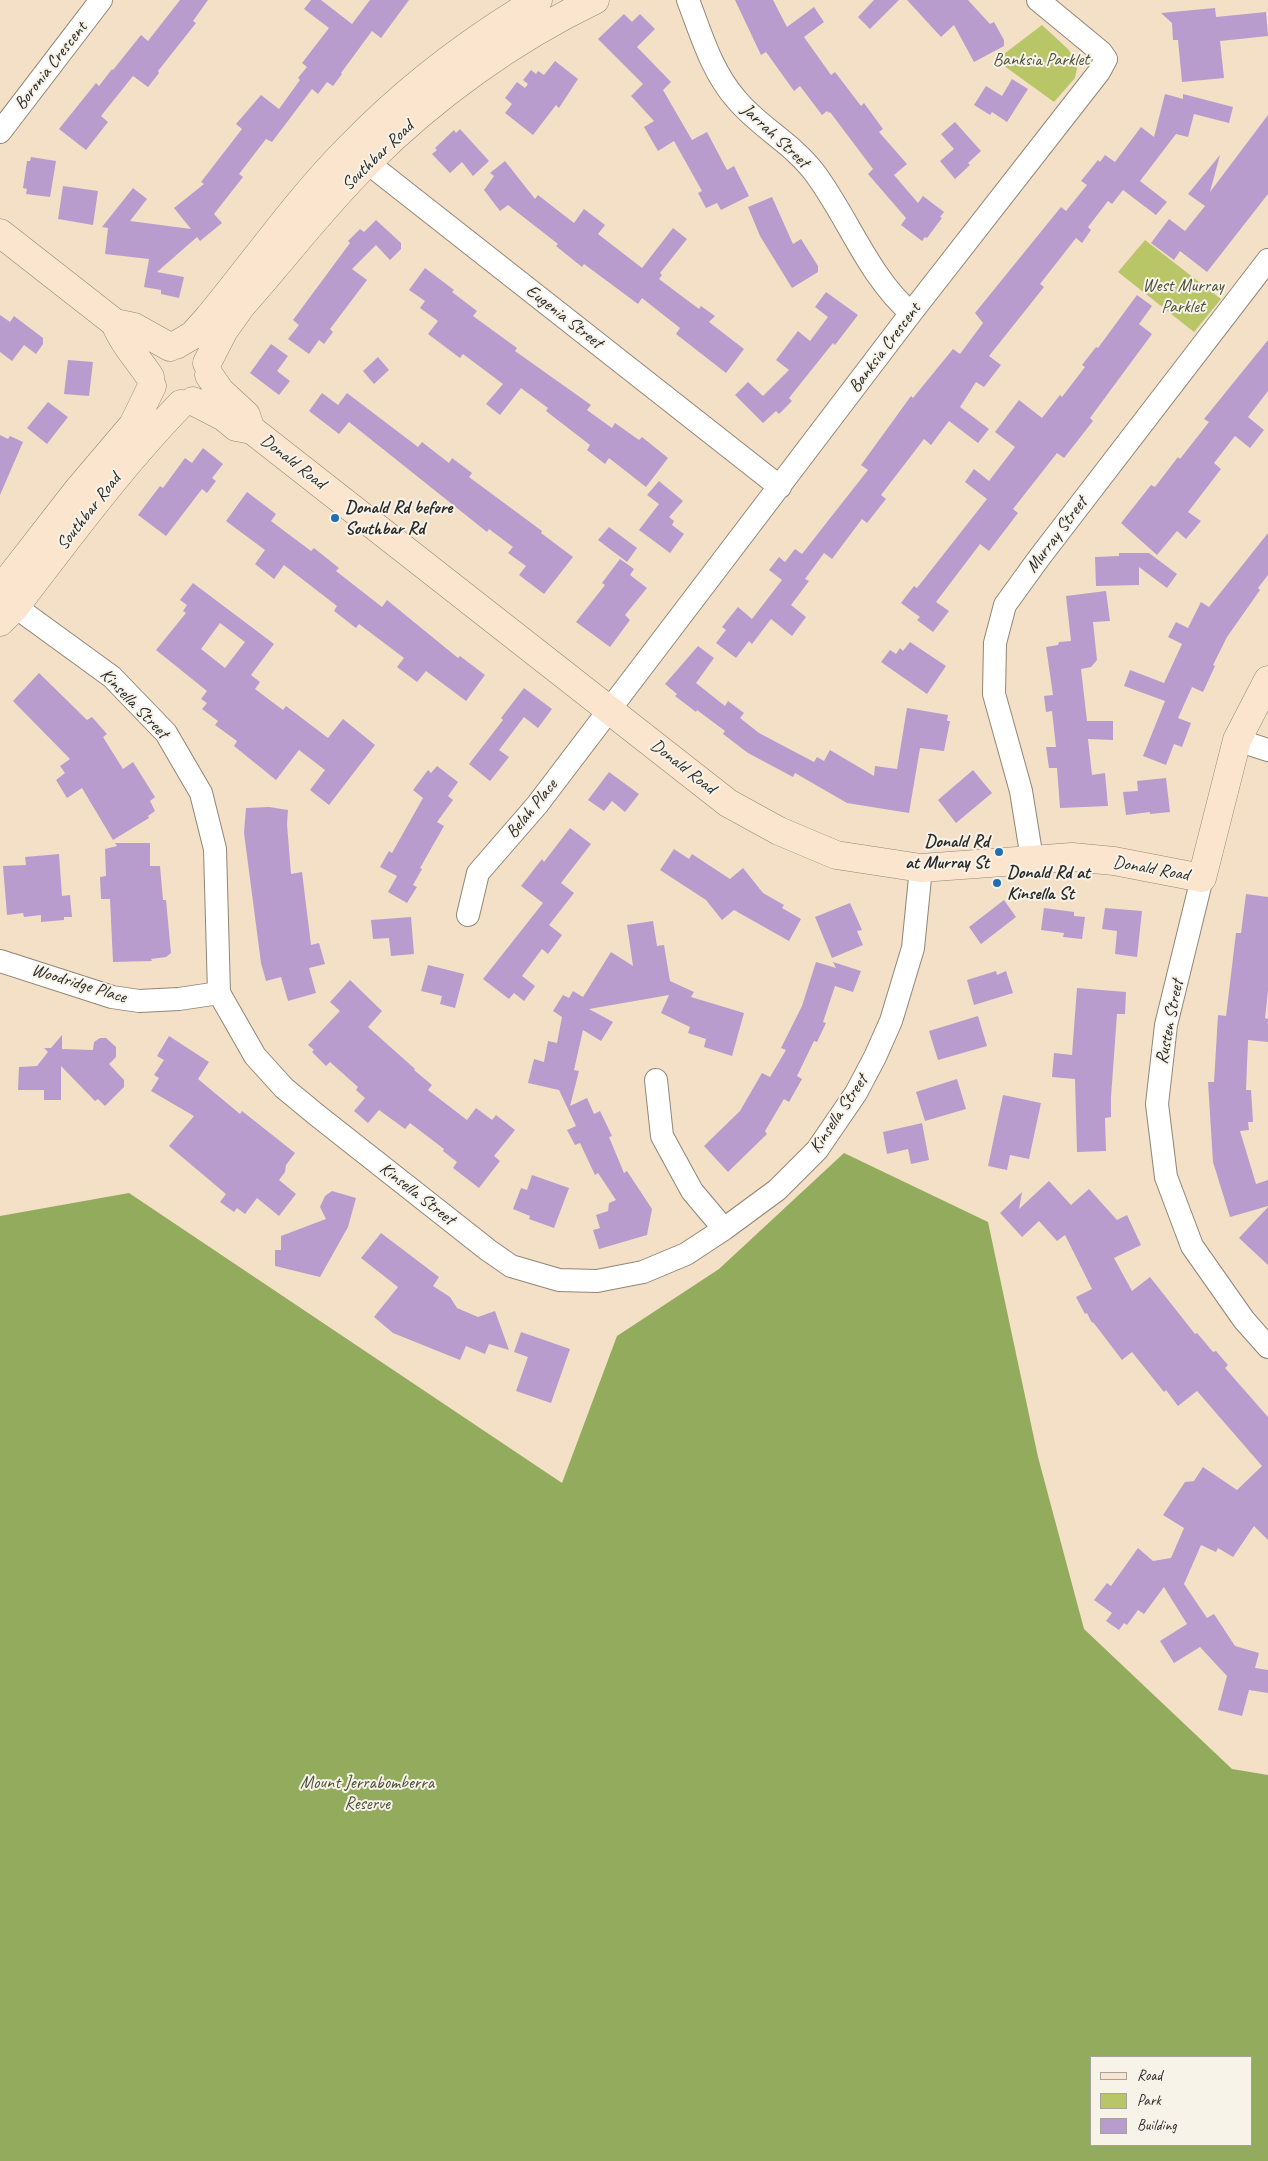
<!DOCTYPE html>
<style>
body{margin:0}
#map{position:relative;width:1268px;height:2161px;overflow:hidden;background:#f4e0c6;font-family:Caveat,sans-serif}
canvas{display:block}
.legend{position:absolute;left:1090px;top:2056px;width:162px;height:90px;box-sizing:border-box;background:#f7f3e8;border:1px solid #a5a39c;margin:0;padding:6px 9px;list-style:none;font-size:15px;color:#2b2b2b}
.legend li{display:flex;align-items:center;gap:10px;height:25px}
.legend b{width:25px;border:1px solid #a5a39c}
</style>
<div id="map">
<canvas width="1268" height="2161"></canvas>
<ul class="legend">
<li><b style="height:6px;background:#fce5cf"></b>Road</li>
<li><b style="height:14px;background:#b9c668"></b>Park</li>
<li><b style="height:14px;background:#b89cce"></b>Building</li>
</ul>
</div>
<script>
const ctx = document.querySelector('canvas').getContext('2d');
ctx.lineJoin = 'round';
function paint(path, color) { ctx.fillStyle = color; ctx.fill(path, 'evenodd'); }
function strokePath(path, color, width, dash) { ctx.strokeStyle = color; ctx.lineWidth = width; ctx.lineCap = dash ? 'butt' : 'round'; ctx.setLineDash(dash || []); ctx.stroke(path); }
function label(font, color, halo, rows, align = 'center') {
  ctx.font = font + ' Caveat,sans-serif'; ctx.lineWidth = 4; ctx.setLineDash([]); ctx.textBaseline = 'middle'; ctx.strokeStyle = halo; ctx.fillStyle = color; for (const [text, x, y, turn = 0] of rows) {
    ctx.save(); ctx.translate(x, y); ctx.rotate((+turn || 0) * Math.PI / 180); ctx.textAlign = isNaN(turn) ? turn : align; if (halo) ctx.strokeText(text, 0, 0); ctx.fillText(text, 0, 0); ctx.restore();
  }
}
paint(new Path2D(`
 M1042 25 1068 49 1078 64 1075 78 1054 102 996 60Z
 M1145 240 1221 299 1194 332 1118 272Z`), '#b9c668');
paint(new Path2D(`
 M844 1153 988 1222 1038 1457 1084 1629 1232 1769 1268 1775V2161H0V1216L129 1193 562 1483 617 1336 719 1269ZM1092 2057H1252V2145H1092Z`), '#92ab5c');
paint(new Path2D(`
 M180 0H208L193 21 196 23 158 71 159 73 148 87 133 76 101 116 108 122 86 150 59 129 96 83 99 86 112 69 113 70 141 35 148 41Z
 M311 0H321L352 24 370 0H409L381 38 372 31 341 73 342 74 333 86 327 82 318 94 312 89 272 142 266 139 239 174 243 177 214 214 222 223 200 241 197 237 157 272 184 277 179 298 161 294V290L144 287 149 259 105 254 108 228 102 227 133 188 147 199 130 221 191 229 174 208 204 184 201 182 242 129 236 124 261 95 279 109 300 80 298 78 307 67 302 63 329 28 304 9Z
 M735 0H773L787 27 814 7 824 22 804 37 831 75 835 72 861 106 864 103 883 129 879 132 907 164 894 175 918 203 923 196 944 212 940 217 942 218 927 238 925 237 922 241 901 225 906 218 868 174 873 169 830 112 829 113 827 111 822 115 800 86 794 91 766 52 761 55Z
 M874 0H899L870 29 858 17Z
 M907 0H968L990 24 994 22 1004 40V46L974 62 954 25 941 37Z
 M1215 8 1216 17 1266 12 1268 36 1220 41 1224 78 1182 82 1178 40H1173L1172 23 1161 13Z
 M624 14 632 22 640 14 655 29 637 47 671 82 663 90 692 140 707 132 727 170 734 166 749 196 721 210 717 203 706 208 698 193 702 191 674 141 658 151 644 127 654 121 631 96 643 84 598 39Z
 M555 61 578 79 559 108 556 105 533 135 505 113 512 104 505 98 517 82 525 88 528 84 523 80 531 70 536 74 538 71 544 75Z
 M1012 79 1028 89 1007 122 992 112 990 115 974 105 986 86 1002 96Z
 M1165 94 1183 99V94L1233 107 1229 123 1194 114 1188 137 1176 134 1140 181 1167 202 1156 215 1123 190 1112 204 1108 201 1088 227 1091 230 1082 243 1076 238 1040 284 1044 287 989 356 1001 365 984 387 976 382 960 407 989 429 978 443 949 421 931 445 924 439 881 495 886 499 867 523 862 519 832 559 824 553 805 579 809 581 791 605 806 617 792 636 771 619 752 644 749 641 736 658 716 643 726 630 722 627 738 607 752 619 782 580 769 570 779 557 785 562 795 549 802 554 831 517 868 470 861 465 911 396 913 398 953 349 960 354 983 323 975 313 1061 207 1066 211 1087 185 1081 181 1098 160 1100 162 1105 155 1115 162 1141 127 1154 137Z
 M1268 115V194L1207 272 1180 251 1174 260 1151 243 1169 219 1185 231 1205 206 1188 194 1220 155 1210 192Z
 M955 122 981 151 968 163 970 165 955 179 940 161 954 149 941 134Z
 M460 129 489 161 473 176 462 162 450 173 432 154 437 150 435 148 454 130 456 133Z
 M31 157 56 161 50 197 26 194 27 189 23 188 27 161H30Z
 M505 161 535 199 538 195 574 223 584 209 605 225 598 234 642 268 673 228 687 239 660 273 662 275 659 279 699 309 701 306 715 316 709 322 744 349 726 373 676 334 680 328 642 298 638 304 584 264 582 267 556 246 558 244 508 205 500 211 484 190 494 176 490 173Z
 M63 186 98 191 93 225 58 219Z
 M772 197 793 244 801 239 818 266V272L792 288 760 236 748 207Z
 M376 220 401 243V249L390 260 376 245 352 269 367 280 330 329 333 332 324 344 319 340 309 354 288 339 299 325 293 320 350 243 348 241 360 229 364 232Z
 M425 268 454 290 452 292 477 311 473 316 517 348 515 351 591 405 587 410 612 428 615 423 639 440 642 437 668 458 646 487 609 458 605 464 587 450 590 445 546 411 548 408 521 388 500 415 486 404 503 384 463 354 460 358 428 334 438 321 420 308 425 301 409 290Z
 M826 292 858 315 835 345 833 343 789 398 792 401 779 414 776 411 763 423 735 395 748 382 763 396 789 370 776 360 798 331 810 341 828 317 815 307Z
 M1137 295 1152 306 1139 324 1152 334 1090 418 1093 421 1064 458 1057 453 1013 509 1018 513 989 551 980 544 936 602 949 611 933 632 917 620 920 617 901 603 914 586 917 588 987 499 965 482 974 469 989 481 1015 447 995 432 1019 400 1042 418 1060 395 1062 397 1085 367 1082 365 1096 347 1098 348Z
 M0 315 10 322 14 316 43 338V344L36 354 24 345 12 361 0 352Z
 M1268 340V391L1248 417 1264 430 1250 448 1235 436 1214 463 1221 469 1188 512 1201 521 1186 539 1177 531 1157 555 1121 523 1151 485 1155 487 1178 457 1180 459 1209 422 1204 419Z
 M271 344 288 356 277 371 290 381 279 395 250 373Z
 M378 357 389 370 374 384 363 371Z
 M68 360 93 362 89 396 64 394Z
 M322 393 338 405 347 393 418 447 422 442 449 463 452 458 472 473 469 477 542 531 541 533 573 557 544 594 519 575 526 566 508 553 513 547 489 529 487 532 349 422 339 434 309 411Z
 M48 402 68 417 47 444 27 428Z
 M0 435 8 439 10 436 23 442 0 495Z
 M203 448 223 464 212 478 216 481 207 493 202 489 166 536 138 515 160 486 163 488 185 458 192 463Z
 M659 481 683 501 669 517 674 521 672 525 684 534 670 553 639 530 659 504 647 495Z
 M247 492 276 514 271 521 311 551 314 548 339 568 336 571 382 607 387 600 458 658 460 656 485 675 466 701 426 671 417 682 397 667 404 658 359 624 356 628 334 611 337 606 284 565 274 579 255 564 265 550 226 521Z
 M609 527 637 548 627 562 598 540Z
 M1268 533V575L1258 588 1260 590 1227 637 1213 665 1215 666 1203 692 1192 687 1178 718 1191 723 1182 747 1174 744 1166 765 1143 756 1165 701 1124 686 1130 670 1164 683 1182 644 1168 637 1176 622 1188 628 1201 602 1209 607Z
 M1119 553H1149L1177 574 1167 588 1139 567V585L1096 586 1095 557 1119 556Z
 M620 559 634 569 630 575 647 588 625 615 630 620 610 647 576 622 605 585 602 583Z
 M193 583 274 644 251 675 260 682 255 689 283 710 286 706 328 738 343 719 375 745 329 805 310 790 325 770 299 750 276 780 234 746 237 741 215 725 218 721 202 709 207 703 201 699 207 691 156 650 186 613 183 611 187 605 180 600ZM220 623 245 642 225 668 201 649Z
 M1106 591 1110 621 1093 622 1097 660 1091 667 1081 669 1087 721H1113V740L1088 739 1092 775 1105 773 1108 806 1060 808 1057 768H1049L1046 747H1056L1052 711 1046 712 1044 696 1053 695 1046 647 1058 645 1059 642 1071 641 1066 596Z
 M910 642 946 666 927 694 881 662 890 650 896 654 900 648 903 651Z
 M698 646 714 658 696 683 725 706 728 701 744 713 740 718 759 733 814 762 817 757 824 761 830 750 874 776 875 766 897 769 907 708 948 715 947 721H950L944 751 920 748 909 813 847 803 795 773 793 777 748 753 723 734 725 731 697 710 696 712 675 696 677 694 665 684Z
 M39 673 87 720 92 717 107 734 103 737 123 769 133 762 155 797 150 801 155 811 148 816 149 818 113 840 82 788 67 798 56 780 65 773 60 766 70 759 13 701Z
 M524 688 552 709 538 728 524 717 499 750 509 757 490 781 469 764 503 720 501 718Z
 M437 766 458 782 448 796 453 800 437 822 444 826 420 868 422 869 413 885 417 887 407 903 388 892 397 876 380 867 389 851 392 853 423 798 413 790 428 770 431 773Z
 M973 770 992 793 956 823 938 800Z
 M609 772 639 794 625 812 612 801 604 811 588 800Z
 M1166 778 1170 812 1150 814V812L1126 815 1123 792 1138 791 1137 781Z
 M269 807 288 810 287 824 291 874 302 872 311 945 319 943 325 964 309 968 316 993 288 1001 281 977 266 981 261 963 244 833 246 808Z
 M570 828 591 844 561 883 574 893 549 925 562 935 548 954 542 949 522 976 535 986 524 1001 514 993 509 999 483 979 543 903 521 886 542 859 544 862Z
 M115 843H150V866H160L163 900H166L171 953 166 957 151 959 152 961 113 962 110 899H101L100 877 106 876 105 849 117 846Z
 M674 849 689 859 692 854 730 879 743 868 763 893 784 905 782 908 801 919 789 941 734 910 722 920 706 900 660 870Z
 M59 854 62 896 70 895 72 917H64V920L41 922V915L24 917 23 913 7 915 3 866 26 865 25 857Z
 M1246 894 1268 897V991L1265 1018 1268 1019V1042L1248 1040 1246 1090H1251L1253 1122H1248L1249 1130 1240 1131 1256 1184 1268 1180V1206L1230 1217 1213 1162 1208 1082H1214L1218 1015 1226 1016 1236 933H1241Z
 M1004 900 1016 917 981 944 969 927Z
 M850 903 862 930 857 931 863 945 832 958 815 917Z
 M1044 908 1074 912V916L1085 917 1082 939 1063 937 1064 933 1041 930Z
 M1105 908 1142 911 1137 957 1115 954 1117 931 1102 929Z
 M411 917 414 954 391 956 389 938 373 939 371 920Z
 M653 921 657 946 664 945 670 981 694 992 691 997 744 1013 732 1056 704 1047 706 1039 688 1033 690 1027 661 1013 669 995 589 1009 613 1022 601 1041 583 1030 574 1070 579 1071 570 1106 587 1098 594 1114 600 1111 612 1136 609 1137 624 1173 627 1171 652 1209 647 1235 599 1249 593 1230 600 1228 596 1215 608 1211 609 1203 616 1200 598 1173 595 1175 580 1143 575 1145 567 1130 576 1126 559 1090 528 1083 534 1059 544 1062 548 1041 557 1043 562 1017 553 1011 563 995 569 998 573 991 583 997 611 952 633 966 627 925Z
 M816 962 836 968 833 962 861 971 853 992 835 986 823 1022 826 1023 817 1042 814 1041 797 1076 802 1079 789 1102 784 1099 765 1131 767 1134 728 1172 704 1146 740 1111 762 1073 770 1077 786 1050 781 1048 802 1006Z
 M428 965 464 974 455 1008 440 1004 442 996 421 991Z
 M996 971 997 975 1006 971 1013 993 974 1005 967 980Z
 M350 980 382 1011 368 1027 415 1069 414 1070 432 1085 428 1090 467 1120 476 1108 492 1120 496 1115 515 1130 494 1156 500 1161 479 1188 453 1168 457 1162 443 1151 444 1149 410 1123 405 1129 379 1110 368 1123 354 1111 365 1098 356 1090 358 1087 330 1062 326 1066 312 1052 314 1050 308 1045 340 1011 330 1002Z
 M1077 988 1126 992 1125 1014H1117L1111 1097V1117L1105 1118 1106 1151 1077 1152 1075 1079 1052 1077 1054 1053 1072 1055Z
 M978 1016 987 1046 938 1060 929 1031Z
 M62 1035V1049L93 1050 94 1042 100 1038H106L116 1047V1057L109 1064 124 1080V1087L105 1106 98 1099 95 1101 61 1066V1100H44V1090H18L19 1067 37 1066 48 1052 44 1048H51Z
 M169 1036 209 1062 198 1079 240 1114 242 1111 295 1153 286 1165 285 1172 279 1180 296 1194 279 1216 257 1198 245 1214 237 1208 234 1212 220 1202 226 1194 169 1146 194 1116 151 1091 159 1078 154 1075 164 1060 157 1056Z
 M957 1079 966 1109 925 1121 916 1092Z
 M1003 1095 1041 1103 1029 1159 1010 1155 1007 1170 988 1166Z
 M922 1123 929 1160 911 1164 908 1149 887 1154 883 1132Z
 M532 1175 569 1188 554 1228 529 1219 530 1216 513 1209 521 1188 527 1190Z
 M1049 1181 1071 1205 1089 1189 1117 1220 1127 1215 1141 1245 1114 1258 1132 1291 1150 1277 1195 1334 1197 1333 1213 1352 1216 1351 1228 1365 1225 1368 1268 1417V1540L1254 1526 1233 1557 1218 1548 1216 1552 1201 1545 1184 1584 1207 1618 1214 1614 1235 1646 1259 1653 1255 1668 1268 1670V1693L1249 1690 1242 1716 1218 1710 1227 1676 1200 1647 1174 1663 1160 1641 1187 1624 1164 1587 1144 1614 1138 1610 1127 1625 1124 1623 1119 1630 1106 1621 1112 1613 1094 1600 1107 1583 1111 1586 1138 1548 1153 1561 1171 1558 1184 1528 1163 1515 1185 1482 1194 1481 1203 1467 1237 1490 1262 1466 1197 1391 1178 1406 1166 1390 1164 1392 1132 1352 1122 1360 1093 1322 1092 1323 1087 1313 1085 1314 1076 1297 1092 1289 1065 1235 1057 1241 1039 1221 1022 1237 1000 1213 1022 1192 1019 1209Z
 M332 1191 356 1198 348 1227 320 1277 275 1266V1250H281V1236L326 1219 320 1207 325 1196Z
 M1268 1207V1265L1239 1238Z
 M381 1233 439 1277 433 1286 450 1297 457 1308 478 1317 495 1311 509 1350 489 1344 485 1354 466 1346 460 1360 393 1333 374 1317 398 1287 361 1258Z
 M521 1332 570 1349 551 1403 516 1391 528 1357 514 1352Z`), '#b89cce');
const street = new Path2D(`
 M688 0C701 34 712 72 736 99 759 127 792 143 814 172 848 217 868 276 911 313
 M0 132 101 0
 M354 152 780 487
 M2 597 112 677 166 733 201 793 215 849 219 993 255 1056 284 1088 318 1116 488 1250 511 1266 559 1280 597 1281 643 1272 686 1254 724 1229 777 1190 817 1150 856 1093 875 1057 891 1021 913 948 921 868
 M1237 740 1268 750
 M1032 859 1021 791 994 694 995 643 1005 605 1039 558 1268 260
 M1202 878 1166 1025 1157 1104 1166 1177 1192 1246 1244 1320 1268 1347
 M468 915 478 873 537 805 911 313 1099 72 1106 59 1101 52 1038 0
 M0 961 112 997 139 1001 179 999 219 993
 M656 1080 662 1136 692 1191 724 1229`);
const secondary = new Path2D(`
 M0 233 115 323 134 327 170 347
 M115 323C123 343 138 359 150 377
 M176 345 193 335 209 317C256 260 298 199 350 147 406 89 469 41 538 0
 M207 363 224 330 242 305C284 258 323 206 368 162 433 97 512 40 595 0
 M209 375 220 391 246 415 249 424
 M193 401 224 417 236 427 252 430 728 803 779 831 836 855 921 868 1072 857 1114 861 1202 878 1237 740 1268 680
 M0 590 77 491 133 425 152 386
 M0 622 15 607C68 538 120 467 181 404`);
strokePath(street, '#908678', 24);
strokePath(secondary, '#908678', 29);
strokePath(street, '#fff', 22);
strokePath(secondary, '#fce5cf', 28);
for (const [x, y, r, color] of [
 [335,518,5,"#1f6fb2"],
 [999,852,5,"#1f6fb2"],
 [997,883,5,"#1f6fb2"]
]) { const dot = new Path2D(); dot.arc(x, y, r, 0, 2 * Math.PI); ctx.fillStyle = color; ctx.fill(dot); strokePath(dot, '#f7f3e8', 2); }
label('18px', '#4e523a', '#f7f3e8', [
 ["Banksia Parklet",1041,60],
 ["West Murray",1183,286],
 ["Parklet",1183,307],
 ["Mount Jerrabomberra",367,1783],
 ["Reserve",367,1804]
]);
label('18px', '#2b2b2b', '#f7f3e8', [
 ["Boronia Crescent",51,66,-52],
 ["Jarrah Street",775,136,43],
 ["Southbar Road",378,156,-44],
 ["Eugenia Street",564,317,38],
 ["Banksia Crescent",885,348,-53],
 ["Donald Road",293,462,38],
 ["Southbar Road",89,512,-52],
 ["Murray Street",1057,535,-53],
 ["Kinsella Street",134,704,46],
 ["Donald Road",683,767,38],
 ["Belah Place",532,809,-51],
 ["Donald Road",1151,869,10],
 ["Woodridge Place",79,984,17],
 ["Rusten Street",1170,1022,-79],
 ["Kinsella Street",839,1114,-56],
 ["Kinsella Street",417,1194,38]
]);
label('bold 18px', '#2b2b2b', '#f7f3e8', [
 ["Donald Rd before",345,508],
 ["Southbar Rd",345,529],
 ["Donald Rd",989,842,"right"],
 ["at Murray St",989,863,"right"],
 ["Donald Rd at",1007,873],
 ["Kinsella St",1007,894]
], 'left');
</script>
